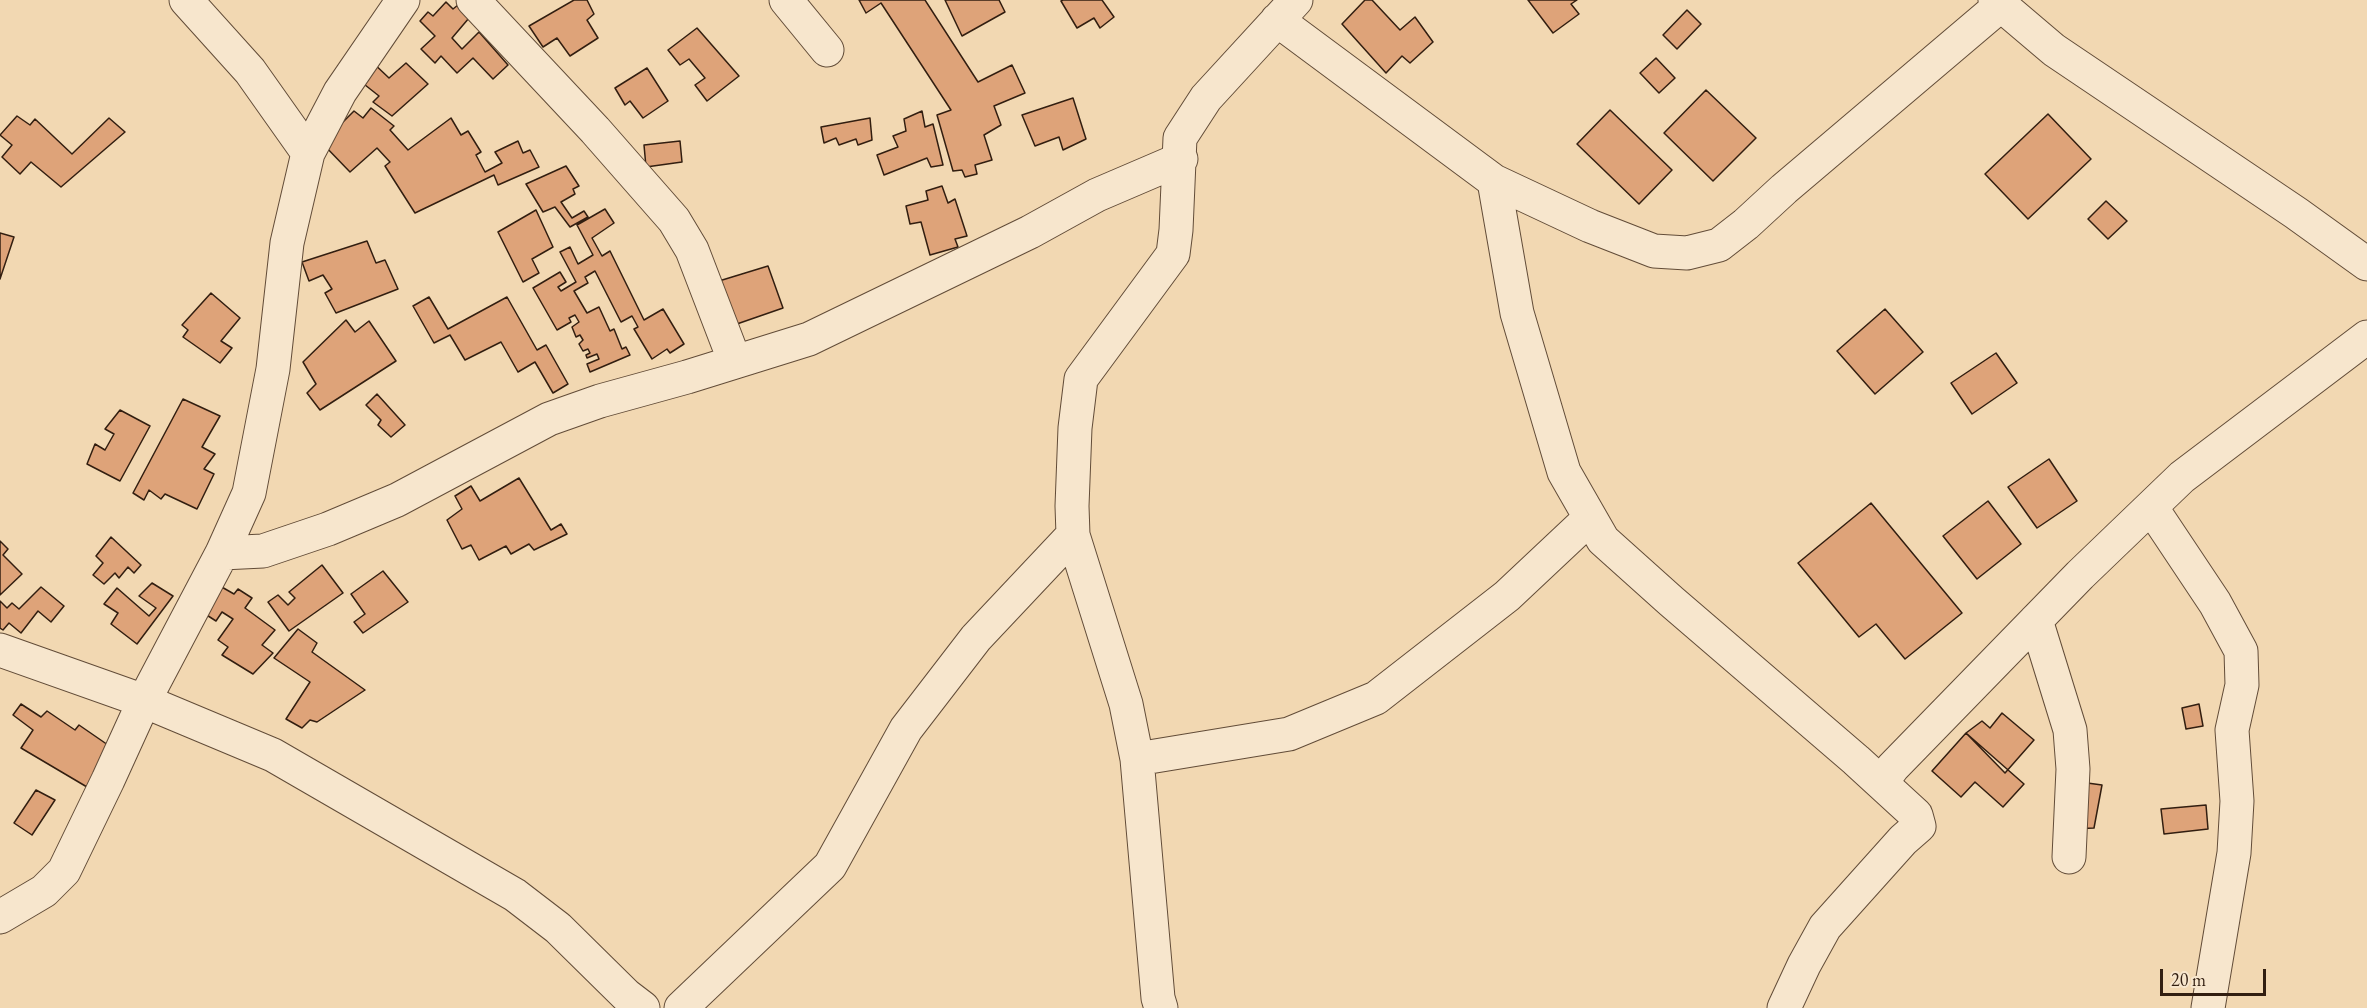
<!DOCTYPE html>
<style>
body{margin:0}
#map{position:relative;width:2367px;height:1008px;overflow:hidden;background:#f2d8b2;font-family:"EB Garamond",serif}
canvas{display:block}
.scale{position:absolute;left:2160px;top:969px;width:106px;height:27px;box-sizing:border-box;border:3px solid #321e10;border-top:0;padding-left:8px;font-size:18px;line-height:21px;white-space:nowrap;color:#321e10;-webkit-text-stroke:4px #f7e6cd;paint-order:stroke}
</style>
<div id="map">
<canvas width="2367" height="1008"></canvas>
<div class="scale">20 m</div>
</div>
<script>
const ctx = document.querySelector('canvas').getContext('2d');
ctx.lineJoin = 'round';
function paint(path, color) { ctx.fillStyle = color; ctx.fill(path, 'evenodd'); }
function strokePath(path, color, width, dash) { ctx.strokeStyle = color; ctx.lineWidth = width; ctx.lineCap = dash ? 'butt' : 'round'; ctx.setLineDash(dash || []); ctx.stroke(path); }
const building = new Path2D(`
 M574 0H587L594 14 587 20 598 38 570 56 557 38 543 47 529 26Z
 M859 0H925L978 82 1012 65 1025 93 994 106 1001 125 984 135 992 160 975 165 977 174 965 177 962 170 953 171 937 115 951 110 881 3 866 13Z
 M945 0H999L1005 12 962 36Z
 M1063 0H1102L1114 17 1100 28 1094 18 1077 28 1061 1Z
 M1365 0H1372L1400 30 1415 17 1433 42 1410 63 1402 56 1386 73 1342 24Z
 M1528 0H1577L1571 4 1579 14 1553 33Z
 M446 2 453 9 458 5 469 18 452 38 462 49 479 32 508 65 493 79 473 58 457 73 441 56 435 63 421 49 435 36 420 21 428 12 433 16Z
 M1687 10 1701 24 1677 49 1663 35Z
 M697 28 739 76 707 101 695 85 705 78 689 59 680 65 668 50Z
 M1656 58 1675 78 1659 93 1640 73Z
 M369 59 389 78 406 63 428 84 392 116 373 102 379 96 355 77Z
 M647 68 668 101 643 118 630 101 625 105 615 88Z
 M1706 90 1756 138 1713 181 1664 133Z
 M1073 98 1086 139 1063 150 1059 137 1035 146 1022 115Z
 M371 108 394 126 390 130 408 150 451 118 461 135 468 131 481 152 476 155 485 172 502 163 495 152 518 141 523 153 530 150 539 167 498 185 494 175 415 213 385 166 390 162 377 148 350 172 322 143 354 111 363 118Z
 M1610 110 1672 170 1639 204 1577 144Z
 M922 111 925 127 933 124 943 165 931 167 927 158 884 175 877 155 898 147 893 136 906 131 904 119Z
 M2048 114 2091 159 2028 219 1985 174Z
 M17 116 30 125 35 119 72 154 109 118 125 132 61 187 31 162 20 174 2 157 12 145 0 135Z
 M870 118 872 140 858 145 856 139 839 145 836 138 824 143 821 127Z
 M680 141 682 162 646 167 644 145Z
 M566 166 579 186 573 189 575 194 561 202 572 218 584 211 588 217 570 227 555 207 543 212 526 184Z
 M942 186 948 203 955 199 967 236 955 239 958 247 930 255 921 222 910 224 906 206 928 200 926 191Z
 M2106 201 2127 221 2108 239 2088 219Z
 M605 209 614 223 592 238 602 256 610 251 644 320 663 309 684 344 670 353 667 349 652 359 634 329 638 327 632 316 621 322 595 271 585 277 588 283 574 291 587 313 599 307 610 331 614 329 622 349 626 347 630 355 590 372 587 364 599 359 597 354 587 358 586 355 590 353 588 349 583 351 579 344 583 340 580 335 576 337 572 327 579 322 575 315 569 318 571 322 557 330 533 288 560 272 566 282 558 287 561 291 576 282 560 252 570 247 578 264 593 255 577 225Z
 M536 210 553 247 532 259 539 273 523 282 498 232Z
 M0 233 14 237 0 279Z
 M367 241 376 263 385 260 398 289 336 313 325 293 332 289 323 275 309 281 302 262Z
 M768 266 783 308 734 325 719 281Z
 M211 293 240 318 221 341 232 348 220 363 183 337 188 330 182 325Z
 M429 297 448 329 507 297 537 350 546 345 568 384 553 393 535 362 518 372 501 342 465 360 450 335 434 343 413 306Z
 M1885 309 1923 352 1875 394 1837 351Z
 M346 320 355 332 369 321 396 361 320 410 307 393 316 384 303 362Z
 M1996 353 2017 383 1972 414 1951 383Z
 M377 394 405 425 391 437 378 425 381 420 366 405Z
 M183 399 220 416 202 447 215 454 204 469 214 474 197 509 165 494 161 499 149 490 144 500 133 493Z
 M120 410 150 426 120 481 87 464 95 444 105 450 114 434 105 429Z
 M2049 459 2077 501 2037 528 2008 487Z
 M519 478 551 530 561 524 567 534 534 550 529 544 511 554 506 546 479 560 471 545 462 549 447 520 462 509 455 496 471 486 480 501Z
 M1988 501 2021 544 1977 579 1943 536Z
 M1871 503 1962 613 1905 659 1876 624 1859 637 1798 563Z
 M111 537 141 565 134 573 128 567 119 578 115 573 104 584 93 575 103 563 96 556Z
 M0 541 8 549 3 555 22 574 0 595Z
 M322 565 343 593 289 631 268 602 278 595 288 605 295 598 289 592Z
 M383 571 408 602 363 633 354 622 365 614 351 594Z
 M152 583 173 596 137 644 111 624 118 613 104 604 117 588 149 616 156 608 139 596Z
 M220 586 234 594 238 589 252 598 245 608 275 630 262 645 273 653 253 674 222 655 228 647 218 640 233 619 222 612 216 621 202 612Z
 M41 587 64 606 51 622 38 611 21 633 9 623 3 630 0 628V601L7 608 12 603 19 609Z
 M298 629 317 643 312 652 365 690 317 722 310 720 302 728 286 719 310 682 274 658Z
 M21 704 41 717 47 711 75 730 79 725 108 745 87 787 21 748 33 730 13 715Z
 M2199 704 2203 726 2186 729 2182 708Z
 M2002 713 2034 740 2005 773 1966 733 1982 721 1990 728Z
 M1966 733 2024 784 2003 807 1975 782 1961 797 1932 771Z
 M2080 782 2102 785 2094 828 2070 829Z
 M36 790 55 800 32 835 14 823Z
 M2206 805 2208 829 2164 834 2161 809Z`);
paint(building, '#dea379');
strokePath(building, '#321e10', 1.5);
const minor = new Path2D(`
 M186 0 250 71 308 153
 M473 0 595 130 674 220 692 250 735 362
 M786 0 827 50
 M1995 0 2054 50 2296 213 2367 264
 M1277 20 1494 181 1590 226 1654 251 1687 253 1719 245 1746 224 1784 189 2001 5
 M1494 181 1517 313 1564 472 1603 540 1671 601 1856 760 1916 815 1919 826 1903 840 1825 927 1804 965 1784 1008
 M2151 507 2215 603 2241 651 2242 685 2232 730 2237 801 2234 853 2208 1008
 M222 553 263 551 328 529 397 500 549 419 600 401 687 377 809 339 1030 232 1097 195 1181 159
 M2036 620 2070 730 2073 769 2069 857
 M0 650 144 701 273 755 515 895 558 928 626 995 643 1008
 M1137 759 1289 734 1376 698 1507 596 1590 518
 M1881 783 1893 767 2080 575 2182 477 2367 337
 M0 917 44 891 64 871 108 780 144 701 222 553 249 493 273 369 287 243 308 153 340 92 403 0
 M681 1008 830 866 906 729 976 638 1073 535
 M1161 1008 1158 998 1137 759 1126 704 1073 535 1072 506 1075 428 1081 379 1173 254 1176 230 1180 138 1206 98 1296 0`);
strokePath(minor, '#624c38', 35);
strokePath(minor, '#f7e6cd', 33);
</script>
